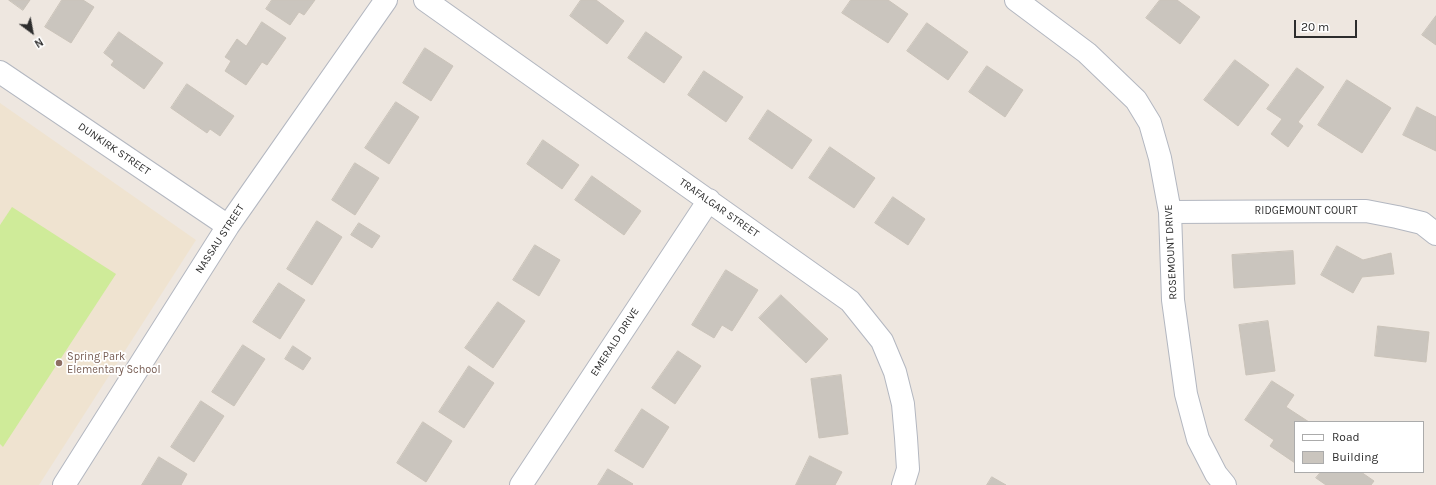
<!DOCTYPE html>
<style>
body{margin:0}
#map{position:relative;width:1436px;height:485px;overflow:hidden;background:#eee7e0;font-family:Karla,sans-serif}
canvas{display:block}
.legend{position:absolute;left:1294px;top:421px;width:130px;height:52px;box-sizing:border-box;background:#fff;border:1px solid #ababab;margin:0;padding:5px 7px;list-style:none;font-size:12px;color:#2d2d2d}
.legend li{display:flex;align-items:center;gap:8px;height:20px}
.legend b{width:20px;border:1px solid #ababab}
.north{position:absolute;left:12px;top:12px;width:40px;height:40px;-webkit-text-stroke:3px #fff;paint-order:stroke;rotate:148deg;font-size:11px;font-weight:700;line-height:16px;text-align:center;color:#2d2d2d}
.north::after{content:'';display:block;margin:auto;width:14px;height:18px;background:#2d2d2d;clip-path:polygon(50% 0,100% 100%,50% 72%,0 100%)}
.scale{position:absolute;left:1294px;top:20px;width:63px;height:18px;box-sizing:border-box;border:2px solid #2d2d2d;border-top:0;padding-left:5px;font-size:12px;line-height:14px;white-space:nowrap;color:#2d2d2d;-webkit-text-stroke:3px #fff;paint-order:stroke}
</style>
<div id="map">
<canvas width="1436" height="485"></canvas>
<ul class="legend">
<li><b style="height:5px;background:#fff"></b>Road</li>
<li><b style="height:11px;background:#cac5be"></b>Building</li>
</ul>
<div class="north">N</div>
<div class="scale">20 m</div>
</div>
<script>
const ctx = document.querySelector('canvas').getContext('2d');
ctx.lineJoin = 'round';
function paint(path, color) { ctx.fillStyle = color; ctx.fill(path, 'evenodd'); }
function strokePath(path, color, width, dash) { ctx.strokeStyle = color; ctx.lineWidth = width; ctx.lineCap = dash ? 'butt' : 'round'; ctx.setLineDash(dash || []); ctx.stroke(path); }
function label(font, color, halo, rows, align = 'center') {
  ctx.font = font + ' Karla,sans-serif'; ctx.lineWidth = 3.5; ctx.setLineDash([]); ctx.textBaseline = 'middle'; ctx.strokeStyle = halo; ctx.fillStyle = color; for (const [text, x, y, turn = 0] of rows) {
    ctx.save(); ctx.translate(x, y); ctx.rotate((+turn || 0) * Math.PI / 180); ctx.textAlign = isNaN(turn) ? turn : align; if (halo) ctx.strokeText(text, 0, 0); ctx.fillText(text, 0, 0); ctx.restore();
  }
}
paint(new Path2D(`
 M0 103 196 240 39 485H0Z`), '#efe3d0');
paint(new Path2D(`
 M12 207 116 274 3 447 0 444V225Z`), '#cfeb99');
const building = new Path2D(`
 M9 0H30L23 10Z
 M62 0H83L94 7 71 43 45 27Z
 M272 0H315L304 15 299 12 290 25 266 9Z
 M581 0H596L624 21 607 44 570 16Z
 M851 0H888L908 14 888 43 842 13Z
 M1160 0H1177L1200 17 1180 44 1146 18Z
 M1436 16V45L1422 35Z
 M262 22 286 38 267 65 262 62 246 85 225 71 231 61 225 57 237 39 246 46Z
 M927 23 968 52 948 80 907 51Z
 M119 32 163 63 144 89 111 65 114 61 104 53Z
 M646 32 682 57 664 83 628 58Z
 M425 48 453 66 431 101 403 83Z
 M1235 60 1269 85 1238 126 1204 100Z
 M987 66 1023 90 1005 117 969 92Z
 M1297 68 1324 87 1298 122 1303 126 1288 147 1271 134 1282 119 1267 109Z
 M704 71 743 97 726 122 688 95Z
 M1347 80 1391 108 1362 153 1318 125Z
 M187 84 234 116 220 136 210 129 207 133 171 108Z
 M396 102 419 117 389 164 365 148Z
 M1417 107 1436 117V151L1403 135Z
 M768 110 812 140 792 169 749 139Z
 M543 140 579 165 562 189 527 164Z
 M830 147 875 178 854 208 809 178Z
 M355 163 379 178 355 215 332 200Z
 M592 176 641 211 624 235 575 200Z
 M893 197 925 219 908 245 875 223Z
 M317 221 342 237 312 285 287 269Z
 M359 223 380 236 372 248 351 235Z
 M535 245 560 260 539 296 513 280Z
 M1337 246 1363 260 1391 253 1394 274 1362 277 1353 293 1321 275Z
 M1293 251 1295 284 1234 288 1232 255Z
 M726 270 758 290 732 331 722 325 714 338 692 325Z
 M279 283 305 300 280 339 253 322Z
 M781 295 828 339 806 363 759 318Z
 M498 302 525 321 493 368 465 348Z
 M1268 321 1275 371 1246 375 1239 325Z
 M1378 326 1429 332 1426 362 1375 356Z
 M243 345 265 359 234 406 212 392Z
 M293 346 311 358 303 370 285 359Z
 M678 351 701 366 675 404 652 388Z
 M469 366 494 383 464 428 439 412Z
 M841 375 848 434 819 438 811 379Z
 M1272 381 1294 395 1286 407 1309 422H1295V463L1270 446 1274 440 1245 420Z
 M201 401 224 416 194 462 171 447Z
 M642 409 669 427 643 468 615 451Z
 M423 422 452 441 426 482 397 463Z
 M810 456 842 472 835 485H796Z
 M159 457 187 474 181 485H142Z
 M608 469 633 484 632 485H598Z
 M1321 472H1361L1374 481 1371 485H1326L1316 478Z
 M992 477 1006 485H987Z`);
paint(building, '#cac5be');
strokePath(building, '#cac3b9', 1);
const minor = new Path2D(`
 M425 0 850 301 882 341 895 372 903 404 906 438 908 469 903 485
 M1016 0 1087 53 1136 100 1150 123 1160 158 1170 212 1173 300 1186 394 1198 439 1216 474 1225 485
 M0 72 228 226
 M1170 212 1366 211 1397 217 1422 223 1436 234
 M64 485 228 226 386 0
 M521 485 709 200`);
strokePath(minor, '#b3b7c0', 24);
strokePath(minor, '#fff', 22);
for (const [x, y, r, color] of [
 [59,363,4,"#8d6e63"]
]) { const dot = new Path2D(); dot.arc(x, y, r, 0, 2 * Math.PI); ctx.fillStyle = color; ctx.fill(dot); strokePath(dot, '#fff', 1.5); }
label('11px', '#2d2d2d', '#fff', [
 ["DUNKIRK STREET",114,149,34],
 ["TRAFALGAR STREET",719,208,35],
 ["RIDGEMOUNT COURT",1306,211],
 ["NASSAU STREET",220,239,-57],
 ["ROSEMOUNT DRIVE",1171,252,-93],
 ["EMERALD DRIVE",615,342,-57]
]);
label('11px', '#785e54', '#fff', [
 ["Spring Park",67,357],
 ["Elementary School",67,370]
], 'left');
</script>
